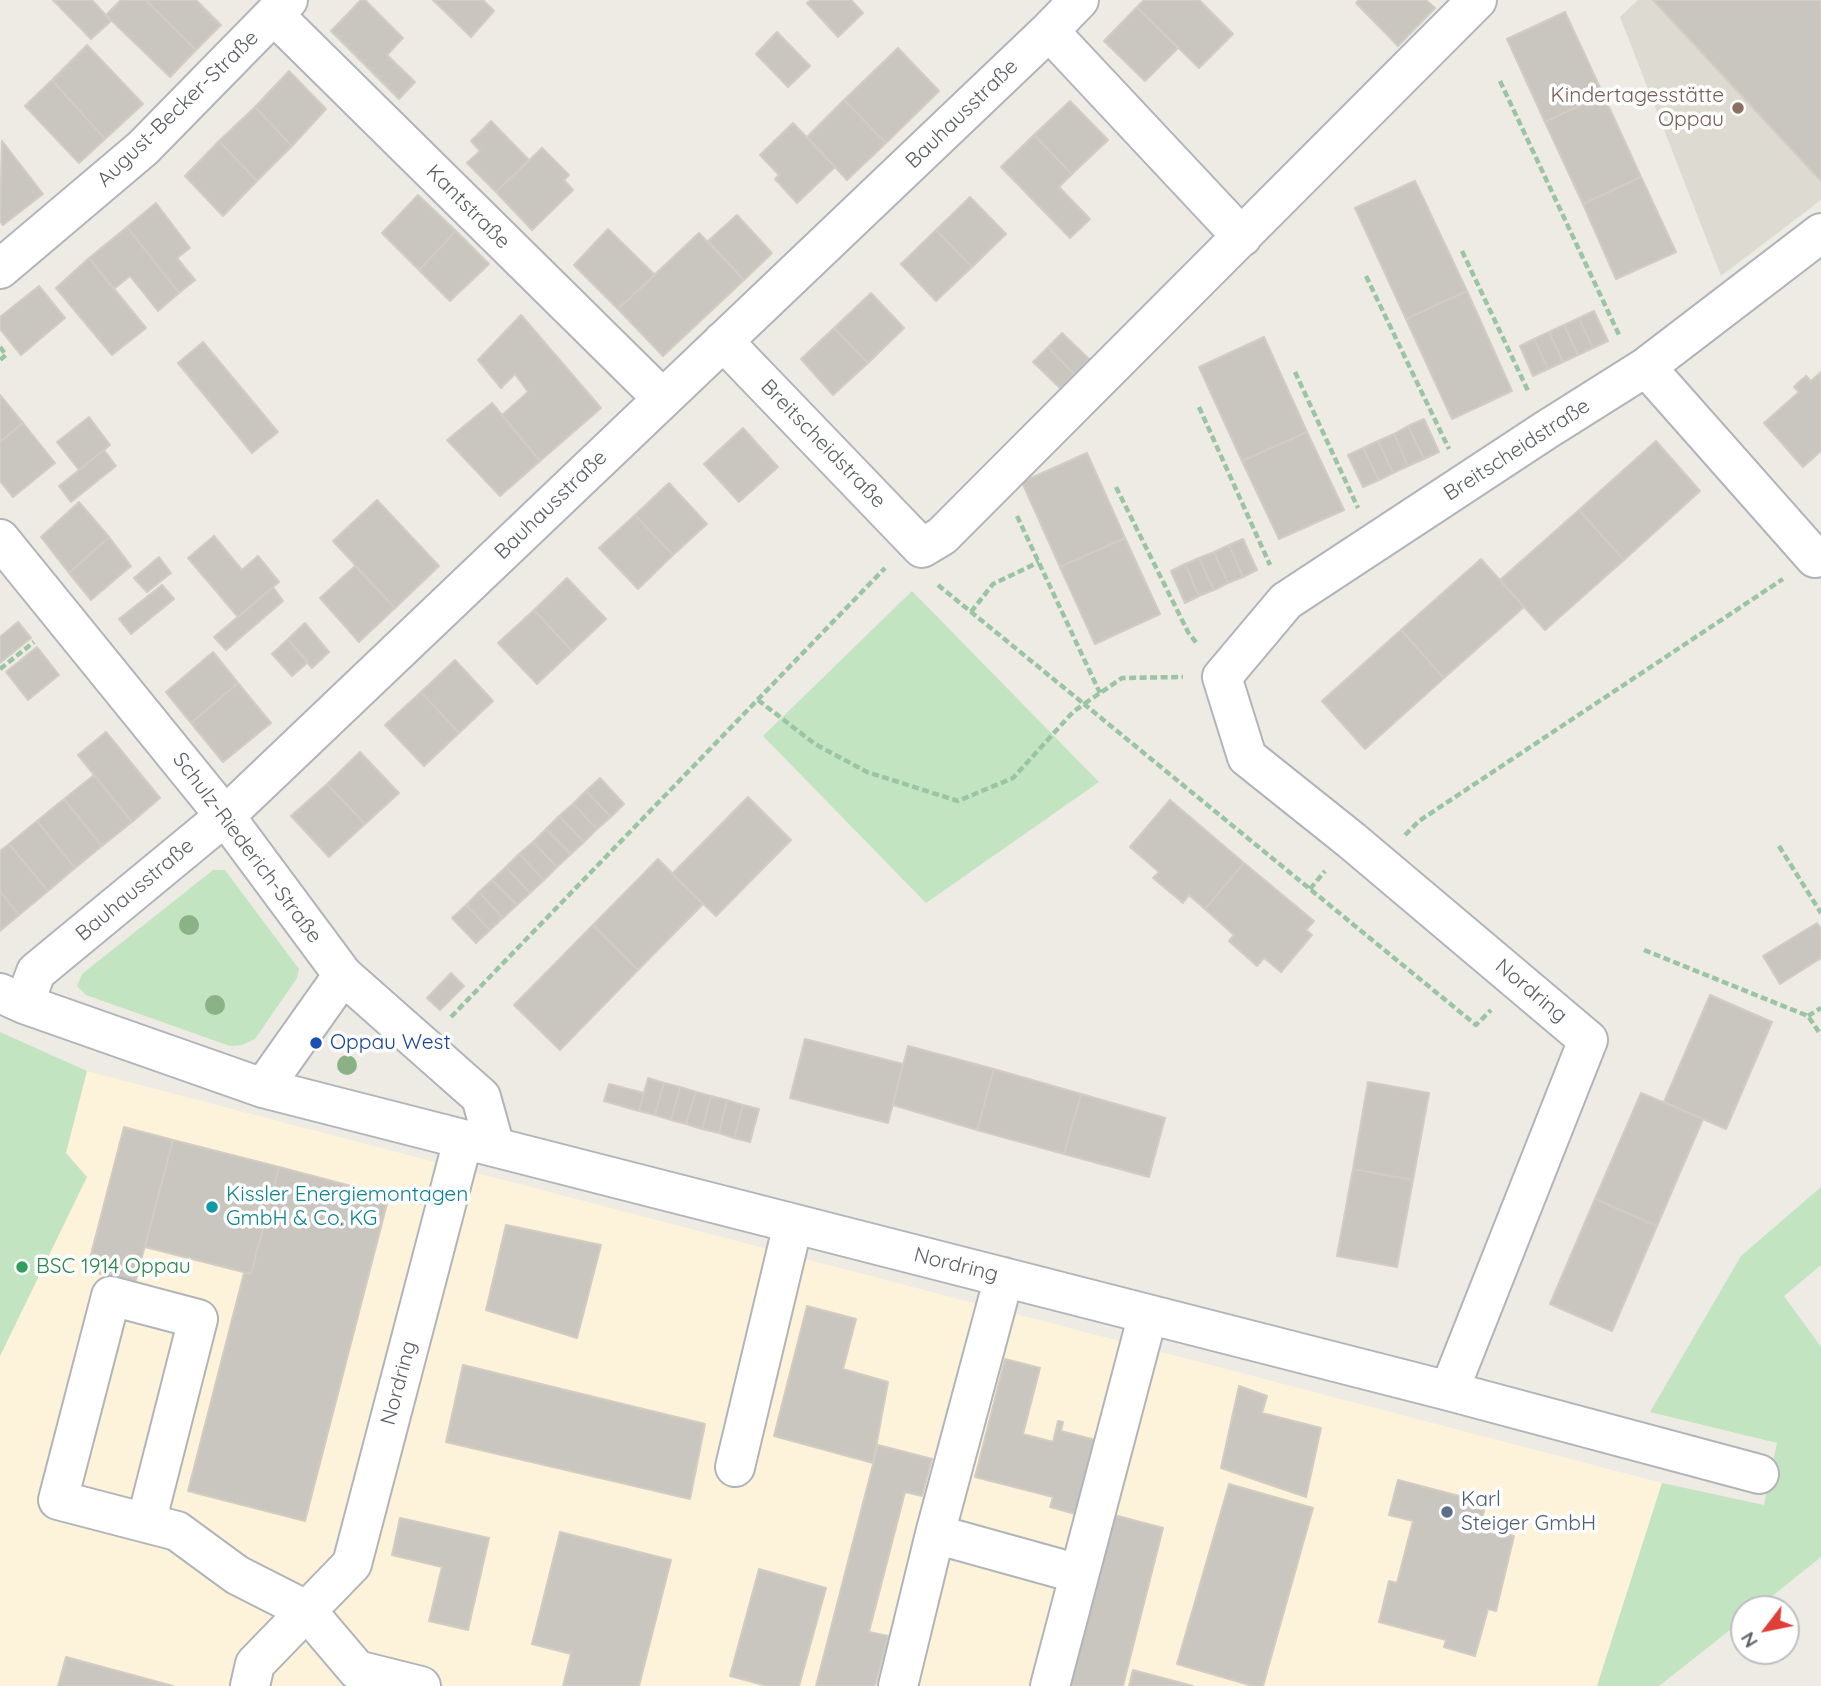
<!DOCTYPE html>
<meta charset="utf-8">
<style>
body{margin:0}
#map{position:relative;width:1821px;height:1686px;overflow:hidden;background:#edebe4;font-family:Quicksand,sans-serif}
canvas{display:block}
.north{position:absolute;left:1730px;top:1595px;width:70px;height:70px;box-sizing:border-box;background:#fff;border:2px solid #bebfc1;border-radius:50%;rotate:238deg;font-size:19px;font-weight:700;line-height:28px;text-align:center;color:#5c5f63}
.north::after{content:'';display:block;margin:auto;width:24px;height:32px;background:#df3f38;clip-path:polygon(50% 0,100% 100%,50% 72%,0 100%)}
</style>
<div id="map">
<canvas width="1821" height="1686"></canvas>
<div class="north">N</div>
</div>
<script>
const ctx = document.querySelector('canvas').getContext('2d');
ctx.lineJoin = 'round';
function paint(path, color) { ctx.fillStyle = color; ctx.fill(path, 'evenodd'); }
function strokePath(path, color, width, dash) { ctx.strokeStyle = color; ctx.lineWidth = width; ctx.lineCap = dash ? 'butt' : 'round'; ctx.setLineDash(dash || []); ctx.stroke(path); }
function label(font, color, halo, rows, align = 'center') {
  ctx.font = font + ' Quicksand,sans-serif'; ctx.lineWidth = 7; ctx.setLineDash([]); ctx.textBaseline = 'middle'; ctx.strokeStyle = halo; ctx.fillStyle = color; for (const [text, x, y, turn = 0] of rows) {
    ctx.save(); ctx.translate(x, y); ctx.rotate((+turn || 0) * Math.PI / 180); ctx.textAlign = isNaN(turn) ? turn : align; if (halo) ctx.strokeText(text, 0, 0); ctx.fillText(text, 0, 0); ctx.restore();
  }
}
paint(new Path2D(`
 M87 1071 1662 1483 1597 1686H0V1356L86 1178 65 1153Z`), '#fcf3da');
paint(new Path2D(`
 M1638 0H1821V200L1721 276 1620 17Z`), '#dddad2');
paint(new Path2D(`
 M912 591 1099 782 926 903 763 736Z
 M213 870H225L299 969 297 978 255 1039 242 1045 230 1046 86 995 77 986 82 974Z
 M0 1032 87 1071 66 1153 87 1177 0 1356Z
 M1821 1187V1265L1784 1296 1821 1347V1557L1756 1609H1744V1619L1659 1686H1597L1662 1483 1764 1505 1777 1443 1650 1412 1741 1256Z`), '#c3e4c1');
const building = new Path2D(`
 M53 0H92L111 21 91 39Z
 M121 0H146L196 50 170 77 106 15Z
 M146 0H196L221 25 196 50Z
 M361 0H365L403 38 387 55 415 82 399 99 331 31Z
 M433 0H483L494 11 471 37Z
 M811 0H851L863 13 838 37 807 3Z
 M1144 0H1199L1233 34 1199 68 1137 7Z
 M1359 0H1426L1435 8 1398 46 1356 3Z
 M1653 0H1821V179L1820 180Z
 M1137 7 1178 48 1145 81 1104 41Z
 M1565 12 1603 94 1545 122 1507 39Z
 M777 32 810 66 788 87 756 54Z
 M87 45 143 104 105 139 52 80Z
 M898 48 939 91 886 143 844 100Z
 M289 71 326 109 292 146 255 107Z
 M52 80 105 139 79 163 25 106Z
 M1603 94 1641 177 1583 204 1545 122Z
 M844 100 886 143 847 180 807 137Z
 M1070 101 1108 140 1072 174 1034 135Z
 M255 107 292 146 257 181 219 141Z
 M491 121 529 160 496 192 467 163 480 151 471 141Z
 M793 123 835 167 797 203 775 179 779 175 760 155Z
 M1034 135 1072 174 1059 187 1090 219 1070 238 1001 167Z
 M2 141 43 194 3 225 0 221Z
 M219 141 257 181 223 216 185 176Z
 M542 148 569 175 564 180 573 190 532 230 496 192Z
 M1641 177 1676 252 1616 279 1583 204Z
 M1415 181 1467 291 1406 319 1355 208Z
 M418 195 456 231 419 270 382 233Z
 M970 197 1006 234 972 267 936 230Z
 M156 203 190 248 177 258 195 280 179 293 127 227Z
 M737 215 772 253 744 280 708 241Z
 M127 227 179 293 158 311 130 276 114 289 89 258Z
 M608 229 655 275 618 309 574 265Z
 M936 230 972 267 936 301 901 264Z
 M456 231 489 264 450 301 419 270Z
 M699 233 744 280 663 356 618 309Z
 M89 258 146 328 112 355 56 288Z
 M39 286 65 318 21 355 0 329V317Z
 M1467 291 1512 391 1452 419 1406 319Z
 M871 293 904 328 868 363 834 328Z
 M1594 311 1608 341 1593 348 1579 318Z
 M521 315 601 408 540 461 502 415 528 392 515 374 501 388 478 360Z
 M1579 318 1593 348 1578 355 1564 325Z
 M1564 325 1578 355 1563 362 1549 332Z
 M834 328 868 363 833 395 801 359Z
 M1549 332 1563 362 1548 369 1534 339Z
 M1062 333 1089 359 1074 374 1048 347Z
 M1264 337 1307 432 1242 461 1199 367Z
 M1534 339 1548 369 1533 376 1520 346Z
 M203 342 278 432 252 453 178 363Z
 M1048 347 1074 374 1060 388 1033 362Z
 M1821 372V451L1803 467 1764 423 1799 392 1794 387 1800 381 1806 376 1811 381Z
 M0 395 23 423 0 442Z
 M492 403 540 461 500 496 447 440Z
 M89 417 110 445 79 470 57 442Z
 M1424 419 1439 452 1424 459 1408 426Z
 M23 423 55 463 13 497 0 481V442Z
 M1408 426 1424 459 1408 466 1394 434Z
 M743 428 778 467 739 502 704 464Z
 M1307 432 1344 510 1279 539 1242 461Z
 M1394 434 1408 466 1393 473 1378 441Z
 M1378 441 1393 473 1379 480 1363 448Z
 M1656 441 1700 491 1624 560 1579 510Z
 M1363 448 1379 480 1363 487 1348 455Z
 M104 450 116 466 71 502 59 486Z
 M1087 453 1125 538 1060 567 1022 482Z
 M669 483 707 524 673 555 635 515Z
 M377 500 439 566 395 608 333 541Z
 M79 502 109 537 69 573 41 537Z
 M1579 510 1624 560 1545 630 1500 580Z
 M635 515 673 555 638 589 599 548Z
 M214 536 242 570 258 556 279 582 238 617 188 558Z
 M109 537 131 566 91 600 69 573Z
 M1125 538 1160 614 1095 644 1060 567Z
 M1243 539 1257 570 1243 577 1229 545Z
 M1229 545 1243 577 1228 583 1214 552Z
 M1214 552 1228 583 1214 590 1199 558Z
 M159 557 171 573 147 592 134 578Z
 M1199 558 1214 590 1199 596 1185 564Z
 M1481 559 1524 607 1444 678 1401 630Z
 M1185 564 1199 596 1185 603 1171 571Z
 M355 566 395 608 359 642 320 598Z
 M567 578 606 619 572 651 534 610Z
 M162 585 174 599 131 634 119 619Z
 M273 587 283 601 226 650 214 637Z
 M534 610 572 651 537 684 498 643Z
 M18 622 31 638 0 663V637Z
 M305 623 329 652 312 668 288 639Z
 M1401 630 1444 678 1365 749 1322 701Z
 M288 639 308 662 292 676 272 654Z
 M37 647 59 675 28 700 6 672Z
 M213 652 238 683 191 723 166 692Z
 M455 660 493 701 459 733 421 692Z
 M238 683 271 723 223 762 191 723Z
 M421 692 459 733 424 766 385 725Z
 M106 732 160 798 132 822 78 755Z
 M360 752 399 793 365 824 327 784Z
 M94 775 132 822 102 846 64 799Z
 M600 778 624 804 611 817 586 791Z
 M327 784 365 824 329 857 291 816Z
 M586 791 611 817 597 829 573 804Z
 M748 797 791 840 716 916 672 874Z
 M64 799 102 846 75 868 37 821Z
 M1170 800 1244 863 1205 909 1189 895 1183 903 1153 878 1159 872 1130 847Z
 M573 804 597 829 584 842 559 816Z
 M559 816 584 842 571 854 546 829Z
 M37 821 75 868 48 891 9 844Z
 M546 829 571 854 557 867 533 842Z
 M533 842 557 867 544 880 519 854Z
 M9 844 48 891 19 915 0 891V851Z
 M519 854 544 880 530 893 506 867Z
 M658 859 703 904 638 970 593 925Z
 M1244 863 1314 921 1306 930 1312 935 1281 972 1264 958 1257 966 1229 941 1234 935 1205 909Z
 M506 867 530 893 517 905 492 880Z
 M492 880 517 905 503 918 479 892Z
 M0 891 19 915 0 931Z
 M479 892 503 918 490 930 466 905Z
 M466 905 490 930 476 943 452 918Z
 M1817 923 1821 929V958L1780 984 1763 956Z
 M593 925 638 970 560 1050 514 1005Z
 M451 973 464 986 440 1010 427 998Z
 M1710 995 1772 1022 1726 1129 1664 1102Z
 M805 1039 903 1064 888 1123 790 1098Z
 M908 1046 994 1069 977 1130 893 1105Z
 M994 1069 1081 1094 1064 1154 977 1130Z
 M648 1078 664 1083 655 1115 639 1111Z
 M1368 1082 1429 1093 1413 1180 1353 1169Z
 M664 1083 680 1087 671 1120 655 1115Z
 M609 1084 644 1093 639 1111 604 1101Z
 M680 1087 696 1092 686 1124 671 1120Z
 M696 1092 711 1096 702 1129 686 1124Z
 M1641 1093 1703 1119 1657 1226 1595 1199Z
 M1081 1094 1165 1118 1149 1177 1064 1154Z
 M711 1096 727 1100 719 1133 702 1129Z
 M727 1100 743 1105 734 1138 719 1133Z
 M743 1105 759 1109 750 1142 734 1138Z
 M124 1127 173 1140 135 1283 87 1270Z
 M173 1140 279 1167 251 1274 145 1247Z
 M279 1167 389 1196 305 1521 188 1491 244 1273 251 1274Z
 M1353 1169 1413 1180 1397 1267 1337 1256Z
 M1595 1199 1657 1226 1612 1331 1550 1304Z
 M506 1225 601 1245 577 1338 486 1310Z
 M807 1306 856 1319 843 1369 888 1382 873 1463 774 1436Z
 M1005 1359 1040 1368 1023 1434 1053 1442 1058 1421 1063 1422 1061 1431 1099 1441 1079 1515 1050 1507 1053 1497 975 1477Z
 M463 1365 705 1424 690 1499 446 1442Z
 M1239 1386 1267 1396 1262 1413 1321 1428 1306 1497 1221 1468Z
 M878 1445 932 1459 922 1496 905 1492 869 1632 888 1636 875 1686H816Z
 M1398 1480 1486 1503 1480 1527 1514 1536 1496 1611 1488 1609 1475 1656 1444 1647 1446 1640 1379 1622 1389 1581 1397 1583 1413 1521 1389 1515Z
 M1229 1484 1313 1508 1263 1686H1253L1177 1664Z
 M1114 1515 1163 1528 1123 1686H1071Z
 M400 1518 489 1538 468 1630 429 1621 442 1567 392 1555Z
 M560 1532 671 1560 639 1686H563L571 1654 532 1644Z
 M759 1569 826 1588 799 1686H767L730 1676Z
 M66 1657 173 1686H58Z
 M1133 1670 1193 1686H1129Z`);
paint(building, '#c9c6c0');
strokePath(building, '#d2ccc2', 2);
const minor = new Path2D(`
 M274 15 663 399
 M1049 31 1242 237
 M0 269 143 148 288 0
 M723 341 922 548 942 536 1477 0
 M1646 367 1815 558
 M0 539 225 816 343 975 481 1097 495 1147
 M0 993 24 1004 263 1088 1449 1391 1759 1474
 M24 1004 36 972 225 816 1049 31 1079 0
 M263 1088 343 975
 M1449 1391 1588 1040 1351 840 1247 757 1222 677 1286 601 1546 430 1646 367 1821 233
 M735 1467 793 1224
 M146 1523 198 1319 111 1296 58 1500 177 1531 237 1575 306 1610 357 1670 421 1686
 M935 1534 1079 1574
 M250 1686 255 1664 352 1564 463 1140
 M898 1686 935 1534 1004 1277
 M1050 1686 1148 1314`);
strokePath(minor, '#b1b4b8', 42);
strokePath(new Path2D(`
 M1500 81 1620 337
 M1462 251 1529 393
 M1366 276 1449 449
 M0 347 6 355 0 360
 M1295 372 1358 508
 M1199 407 1270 565
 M1116 487 1188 632 1198 645
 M1017 516 1100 693
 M938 585 1084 704 1122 678 1183 677
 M971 612 993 584 1039 562
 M0 669 34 642
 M758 700 815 744 867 772 958 801 1013 778 1073 712 1084 704 1476 1025 1491 1010
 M1405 835 1419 821 1783 579
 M1779 846 1821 913
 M1310 889 1325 871
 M1644 950 1808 1016 1821 1035
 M1808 1016 1821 1008
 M451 1017 885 568`), '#9bc4a5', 4.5, [7, 3.5]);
strokePath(minor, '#fff', 38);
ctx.fillStyle = '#8bb287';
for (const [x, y] of [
 [189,925],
 [215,1005],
 [347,1065]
]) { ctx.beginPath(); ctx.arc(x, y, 10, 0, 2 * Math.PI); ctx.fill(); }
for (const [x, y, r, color] of [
 [1738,108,7,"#8d6e63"],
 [316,1043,7,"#1a4fb4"],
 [212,1207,7,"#0f9aa8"],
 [22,1267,7,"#2e9e5b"],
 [1447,1512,7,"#5c6f8a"]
]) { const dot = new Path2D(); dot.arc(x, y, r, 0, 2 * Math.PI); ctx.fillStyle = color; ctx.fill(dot); strokePath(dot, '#fff', 2.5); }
label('21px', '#785e54', '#fff', [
 ["Kindertagesstätte",1724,96],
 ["Oppau",1724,120]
], 'right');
label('21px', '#5c5f63', '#fff', [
 ["August-Becker-Straße",178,109,-44],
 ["Bauhausstraße",962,114,-44],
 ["Kantstraße",468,207,45],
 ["Breitscheidstraße",823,444,46],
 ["Breitscheidstraße",1517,450,-33],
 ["Bauhausstraße",551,505,-44],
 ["Schulz-Riederich-Straße",247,848,53],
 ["Bauhausstraße",135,890,-40],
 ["Nordring",1531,991,40],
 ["Nordring",956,1265,14],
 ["Nordring",399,1383,-75]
]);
label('21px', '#164399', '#fff', [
 ["Oppau West",330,1043]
], 'left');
label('21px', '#0d838f', '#fff', [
 ["Kissler Energiemontagen",226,1195],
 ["GmbH & Co. KG",226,1219]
], 'left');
label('21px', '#27864d', '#fff', [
 ["BSC 1914 Oppau",36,1267]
], 'left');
label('21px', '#4e5e75', '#fff', [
 ["Karl",1461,1500],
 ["Steiger GmbH",1461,1524]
], 'left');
</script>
